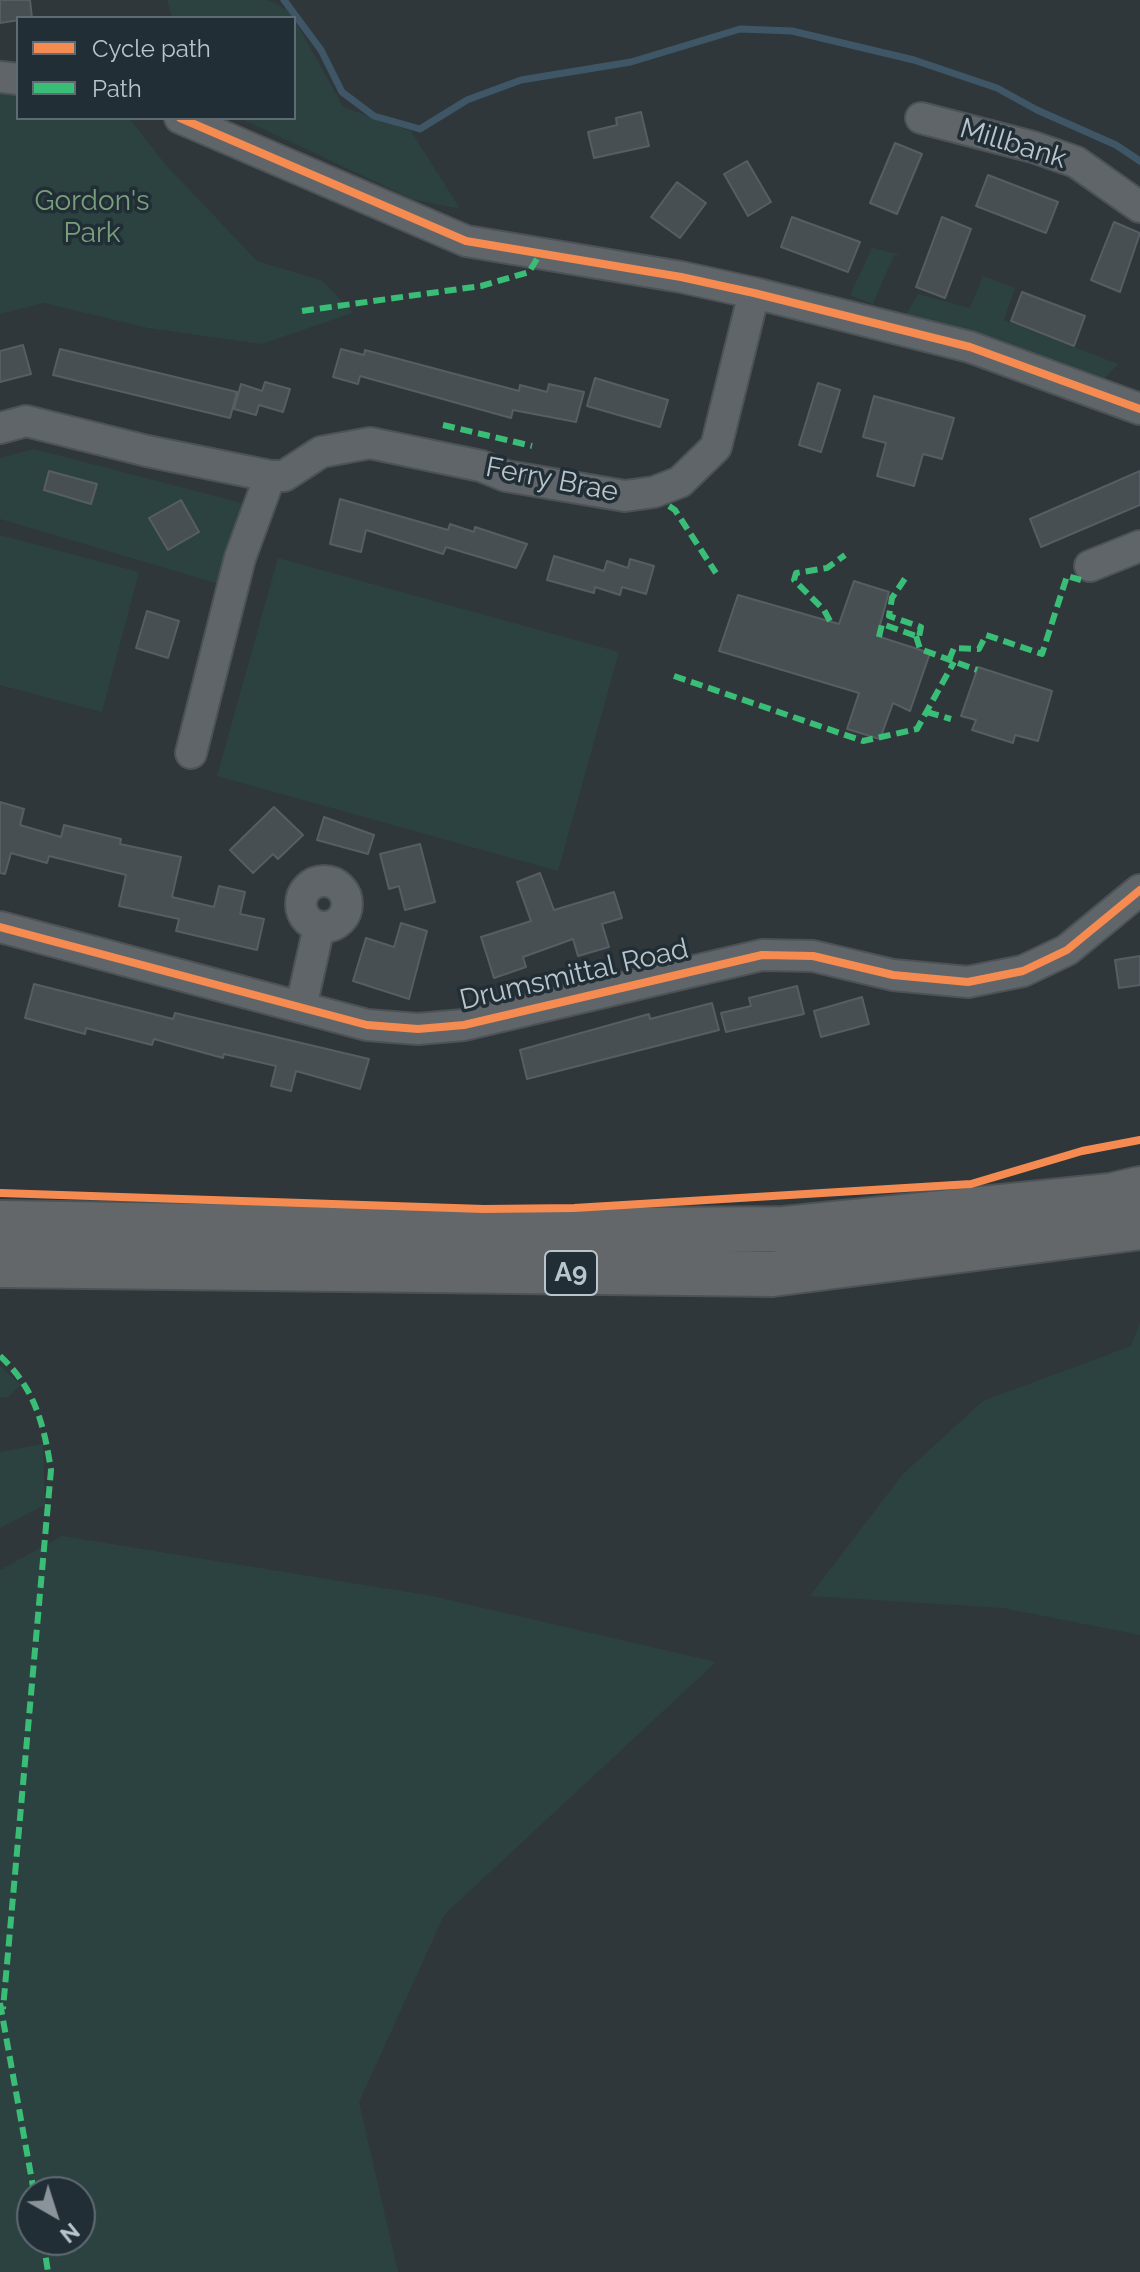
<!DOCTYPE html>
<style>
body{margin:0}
#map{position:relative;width:1140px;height:2272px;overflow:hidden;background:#2f373b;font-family:Raleway,sans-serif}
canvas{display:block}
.legend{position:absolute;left:16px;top:16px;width:280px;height:104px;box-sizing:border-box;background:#222e36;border:2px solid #5f6a72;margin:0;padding:10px 14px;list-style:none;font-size:24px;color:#bac4cb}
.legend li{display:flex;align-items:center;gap:16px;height:40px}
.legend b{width:40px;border:2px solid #5f6a72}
.north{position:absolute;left:16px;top:2176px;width:80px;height:80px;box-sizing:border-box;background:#222e36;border:2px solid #5f6a72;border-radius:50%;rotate:141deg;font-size:22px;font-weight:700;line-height:32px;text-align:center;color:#bac4cb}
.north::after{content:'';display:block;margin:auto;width:28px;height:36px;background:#899399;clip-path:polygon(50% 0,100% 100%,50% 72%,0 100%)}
</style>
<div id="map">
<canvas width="1140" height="2272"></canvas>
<ul class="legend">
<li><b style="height:10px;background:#f68b52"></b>Cycle path</li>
<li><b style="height:10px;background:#3abd76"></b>Path</li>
</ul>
<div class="north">N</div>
</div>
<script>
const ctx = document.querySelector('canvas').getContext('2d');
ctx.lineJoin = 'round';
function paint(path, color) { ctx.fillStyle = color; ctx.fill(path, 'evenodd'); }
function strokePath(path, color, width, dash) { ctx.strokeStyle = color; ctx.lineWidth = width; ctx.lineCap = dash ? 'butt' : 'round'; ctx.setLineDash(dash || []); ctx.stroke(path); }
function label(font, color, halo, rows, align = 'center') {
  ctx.font = font + ' Raleway,sans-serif'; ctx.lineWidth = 7; ctx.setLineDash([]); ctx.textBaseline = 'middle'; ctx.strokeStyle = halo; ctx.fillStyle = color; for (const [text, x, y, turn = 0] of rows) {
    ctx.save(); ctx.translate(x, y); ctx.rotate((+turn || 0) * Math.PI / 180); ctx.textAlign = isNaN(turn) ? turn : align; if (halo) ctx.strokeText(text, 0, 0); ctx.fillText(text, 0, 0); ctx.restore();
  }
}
paint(new Path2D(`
 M167 0H267L290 11 343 107 411 131 460 209 412 199 240 118H294V18H172Z
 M0 90 18 91V118H129L166 165 257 261 323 281 353 313 261 344 148 328 44 303 0 314Z
 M872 248 902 255H894L873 304 850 295Z
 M983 276 1015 288 1004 320 1118 364 1103 380 1068 370 996 338 906 315 918 294 970 308Z
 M34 449 242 503 219 584 0 519V458Z
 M0 535 139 572 102 712 0 685Z
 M278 558 619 652 558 871 217 776Z
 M1140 1322V1635L1003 1608 810 1596 902 1475 983 1401 1131 1346Z
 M0 1366 21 1385 8 1397 0 1398Z
 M43 1444 45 1505 0 1528V1452Z
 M62 1536 432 1596 716 1662 444 1915 359 2102 398 2272H0V1570ZM32 2192H80V2240H32Z`), '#2c4240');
strokePath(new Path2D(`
 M284 0 321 50 342 92 374 116 420 129 467 100 521 80 631 62 740 29 792 31 914 60 997 88 1037 110 1116 145 1140 161`), '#3e5665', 7);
const building = new Path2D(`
 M0 0H30L32 18 0 23Z
 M641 112 649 146 594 158 588 132 617 125 616 118Z
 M895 143 922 154 897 214 870 203Z
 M747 161 771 202 748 216 724 174Z
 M988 175 1058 202 1046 233 976 206Z
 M677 182 706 203 680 238 651 217Z
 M792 217 860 242 848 272 781 247Z
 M942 217 971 229 945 298 916 287Z
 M1114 222 1140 233 1120 292 1091 280Z
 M1022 292 1085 316 1074 346 1011 321Z
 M23 345 31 374 0 382V351Z
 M60 349 237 392 230 418 53 375Z
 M341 349 364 355 365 350 519 391 520 385 547 392 549 384 584 392 576 422 513 410 511 418 360 376 358 384 333 377Z
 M595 378 668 400 660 427 587 406Z
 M265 382 290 389 283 412 259 405 256 415 234 409 241 384 262 391Z
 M818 383 840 390 821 452 799 445Z
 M874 396 954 418 942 459 923 454 914 486 877 476 886 443 863 437Z
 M49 471 97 484 91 504 44 490Z
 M1140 471V505L1041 547 1030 519Z
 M340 499 448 530 450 524 474 532 475 527 527 544 516 568 446 547 443 554 366 530 361 552 330 544Z
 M181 500 199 532 168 550 149 518Z
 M554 556 604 571 607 561 628 568 630 559 654 566 646 594 622 587 620 595 595 587 594 593 547 580Z
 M854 581 889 592 877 636 930 653 910 711 893 703 880 739 847 729 859 693 719 651 738 595 839 624Z
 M147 611 179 621 168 658 136 648Z
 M978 667 1052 691 1038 741 1015 735 1013 743 972 730 976 720 961 716Z
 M0 802 24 809 20 825 61 837 64 825 121 839 120 844 181 857 172 897 214 907 219 886 245 892 240 914 264 919 257 950 176 931 179 919 119 906 126 875 49 856 47 863 11 853 5 874 0 873Z
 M274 807 303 835 278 859 273 854 253 873 230 850Z
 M324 817 374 835 368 854 317 840Z
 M420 844 435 902 405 910 399 886 389 889 380 854Z
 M540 873 554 910 614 892 622 918 602 924 609 947 578 956 573 939 523 957 526 967 494 978 481 937 531 921 517 882Z
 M401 923 427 931 409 999 353 981 366 938 394 947Z
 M1140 956V985L1119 988 1115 960Z
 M34 984 173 1019 175 1013 369 1059 360 1089 296 1071 291 1091 271 1086 276 1066 224 1054 223 1058 154 1039 152 1045 86 1028 85 1034 25 1018Z
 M797 986 804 1014 726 1032 721 1013 751 1006 749 998Z
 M862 997 869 1024 821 1037 814 1011Z
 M712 1003 719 1030 527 1079 520 1050 649 1014 650 1019Z`);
paint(building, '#484f53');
strokePath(building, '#575e63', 2);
const minor = new Path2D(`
 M0 77 18 79
 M180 118 466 241 681 277 754 293 970 347 1140 409
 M921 118 1033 147 1076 162 1140 207
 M0 428 26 421 147 451 270 476H284L321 452 370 443 481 466 506 476 625 496 654 492 680 482 716 447 754 293
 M1090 566 1140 546
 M191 753 240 558 270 476
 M301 904a23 23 0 1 1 46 0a23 23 0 1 1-46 0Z
 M0 927 367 1025 418 1029 464 1025 762 955 813 956 893 975 968 982 1023 971 1067 950 1140 890
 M301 1007 319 927`);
const highway = new Path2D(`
 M0 1223 520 1231 785 1229 1110 1196 1140 1189
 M0 1265 772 1274 1140 1227`);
strokePath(minor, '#4c5256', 34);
strokePath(highway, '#4c5357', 48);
strokePath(minor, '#5f6569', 30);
strokePath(highway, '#646769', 44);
strokePath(new Path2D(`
 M302 311 481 286 529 272 540 254
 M443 425 532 446
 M669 506 675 510 716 573
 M830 621 824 610 794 580 796 573 827 568 845 555
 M916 636 920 649 977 670
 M879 637 882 624 919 637 921 627 889 616 892 598 906 577
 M949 660 954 648 979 649 986 635 1042 654 1067 576 1081 580
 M674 676 863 741 917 729 954 662
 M927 712 951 719
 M0 1356C35 1388 44 1425 51 1470L3 2009
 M0 2003 34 2192
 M43 2240 48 2272`), '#3abd76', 6, [12, 6]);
strokePath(new Path2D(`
 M180 118 466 241 681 277 754 293 970 347 1140 409
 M0 927 367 1025 418 1029 464 1025 762 955 813 956 893 975 968 982 1023 971 1067 950 1140 890
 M0 1193 484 1209 574 1208 971 1184 1082 1151 1140 1140`), '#f68b52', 8);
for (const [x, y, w] of [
 [571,1273,52]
]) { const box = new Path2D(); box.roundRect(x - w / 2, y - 22, w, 44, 6); ctx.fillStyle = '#222e36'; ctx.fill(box); strokePath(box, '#bac4cb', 2); }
label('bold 26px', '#bac4cb', null, [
 ["A9",571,1273]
]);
label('28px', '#bac4cb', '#222e36', [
 ["Millbank",1013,144,17],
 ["Ferry Brae",552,480,11],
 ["Drumsmittal Road",574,975,-13]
]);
label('28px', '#7a9f7c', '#222e36', [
 ["Gordon's",92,202],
 ["Park",92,234]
]);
</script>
